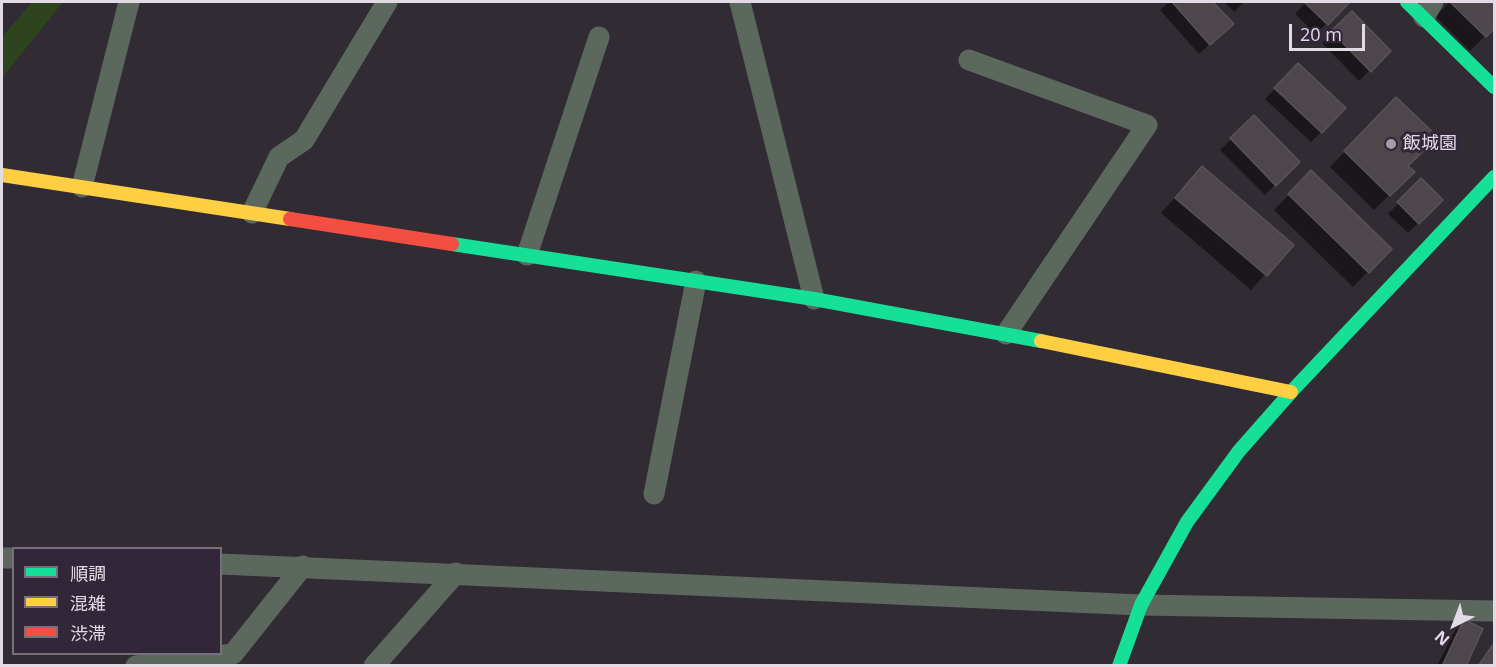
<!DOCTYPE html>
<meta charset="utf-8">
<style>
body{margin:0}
#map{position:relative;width:1496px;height:667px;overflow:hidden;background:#312b34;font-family:"Open Sans","Noto Sans JP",sans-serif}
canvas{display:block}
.frame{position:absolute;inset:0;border:3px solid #e2dbe5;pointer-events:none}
.legend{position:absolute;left:12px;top:547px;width:210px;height:108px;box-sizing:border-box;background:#322738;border:2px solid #786f7d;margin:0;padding:8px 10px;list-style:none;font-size:18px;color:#e2dbe5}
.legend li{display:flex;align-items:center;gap:12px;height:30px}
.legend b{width:30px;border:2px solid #786f7d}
.north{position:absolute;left:1424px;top:595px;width:60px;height:60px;-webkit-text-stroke:4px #322738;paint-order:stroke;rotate:222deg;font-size:16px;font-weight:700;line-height:24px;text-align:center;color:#e2dbe5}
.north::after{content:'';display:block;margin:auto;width:21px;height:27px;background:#e2dbe5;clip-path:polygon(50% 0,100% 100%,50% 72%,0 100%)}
.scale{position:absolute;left:1289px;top:24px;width:76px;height:27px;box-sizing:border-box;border:3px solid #e2dbe5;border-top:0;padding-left:8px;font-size:18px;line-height:21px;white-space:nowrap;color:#e2dbe5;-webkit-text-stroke:4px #322738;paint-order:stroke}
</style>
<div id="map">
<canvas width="1496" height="667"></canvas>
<div class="frame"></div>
<ul class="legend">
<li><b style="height:8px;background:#16e098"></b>順調</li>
<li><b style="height:8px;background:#ffcf43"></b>混雑</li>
<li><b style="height:8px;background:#f24e42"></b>渋滞</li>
</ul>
<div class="north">N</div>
<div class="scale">20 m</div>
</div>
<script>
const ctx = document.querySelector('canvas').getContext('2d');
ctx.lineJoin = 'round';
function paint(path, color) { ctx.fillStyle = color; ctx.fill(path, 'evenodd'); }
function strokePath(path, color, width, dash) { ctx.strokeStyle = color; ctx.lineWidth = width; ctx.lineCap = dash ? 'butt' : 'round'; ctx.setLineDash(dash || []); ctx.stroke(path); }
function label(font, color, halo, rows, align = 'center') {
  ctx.font = font + ' "Open Sans","Noto Sans JP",sans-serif'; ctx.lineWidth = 6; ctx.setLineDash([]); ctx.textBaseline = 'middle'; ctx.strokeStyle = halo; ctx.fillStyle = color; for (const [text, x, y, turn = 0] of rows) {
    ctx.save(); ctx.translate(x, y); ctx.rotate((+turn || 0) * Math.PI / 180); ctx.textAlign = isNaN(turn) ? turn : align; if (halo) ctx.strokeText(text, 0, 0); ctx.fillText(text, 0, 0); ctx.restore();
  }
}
paint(new Path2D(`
 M32 2H63L2 78V37Z`), '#2d441f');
paint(new Path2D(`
 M1169 2H1211L1232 24 1199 54 1160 10Z
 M1224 2H1244L1234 12Z
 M1306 2H1348L1316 34 1295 14Z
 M1450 2H1494V27L1470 51 1435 16Z
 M1352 13 1389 51 1359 81 1322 43Z
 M1288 75 1321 132 1311 142 1265 99Z
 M1381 114 1406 166 1413 172 1374 210 1330 167Z
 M1254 117 1298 162 1265 195 1220 150Z
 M1202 168 1291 245 1251 290 1161 213Z
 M1311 172 1390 249 1353 287 1274 210Z
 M1421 180 1441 200 1408 233 1388 214Z
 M1464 621V666H1437L1454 632Z
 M1494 645V666H1477L1484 655Z`), '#0007');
const building = new Path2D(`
 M1172 2H1213L1234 24 1210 45Z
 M1304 2H1350L1328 25Z
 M1450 2H1494V29L1486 37Z
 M1352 11 1391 51 1371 72 1331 31Z
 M1298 63 1346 108 1322 133 1274 88Z
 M1396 97 1438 137 1408 166 1415 172 1390 196 1344 151Z
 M1254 115 1300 162 1276 186 1230 138Z
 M1202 166 1294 245 1267 276 1175 198Z
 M1311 170 1392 249 1369 273 1288 194Z
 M1421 178 1443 200 1419 224 1397 202Z
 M1464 619 1483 629 1466 666H1442Z
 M1494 643V666H1478Z`);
paint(building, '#4d464a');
strokePath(building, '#5a5256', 1.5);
strokePath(new Path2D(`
 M740 2 814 299
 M1424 17 1433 2
 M969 60 1147 125 1006 334
 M82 187 129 2
 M252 213 279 157 304 140 387 2
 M527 255 599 37
 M654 494 696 281
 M2 558H14
 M220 564 1141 605 1494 611
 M136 666 233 654 303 566
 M374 666 456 573`), '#5c685e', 21);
strokePath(new Path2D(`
 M1407 2 1494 87
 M452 244 814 299 1041 341
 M1119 666 1141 605 1187 522 1239 451 1291 392 1494 177`), '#16e098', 14);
strokePath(new Path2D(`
 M2 175 290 219
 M1041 341 1291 392`), '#ffcf43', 14);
strokePath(new Path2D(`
 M290 219 452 244`), '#f24e42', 14);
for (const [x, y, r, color] of [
 [1391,144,6,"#a49da7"]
]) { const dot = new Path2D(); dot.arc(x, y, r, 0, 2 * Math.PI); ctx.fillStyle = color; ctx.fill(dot); strokePath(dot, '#322738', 2); }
label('18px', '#e2dbe5', '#322738', [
 ["飯城園",1403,144]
], 'left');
</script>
